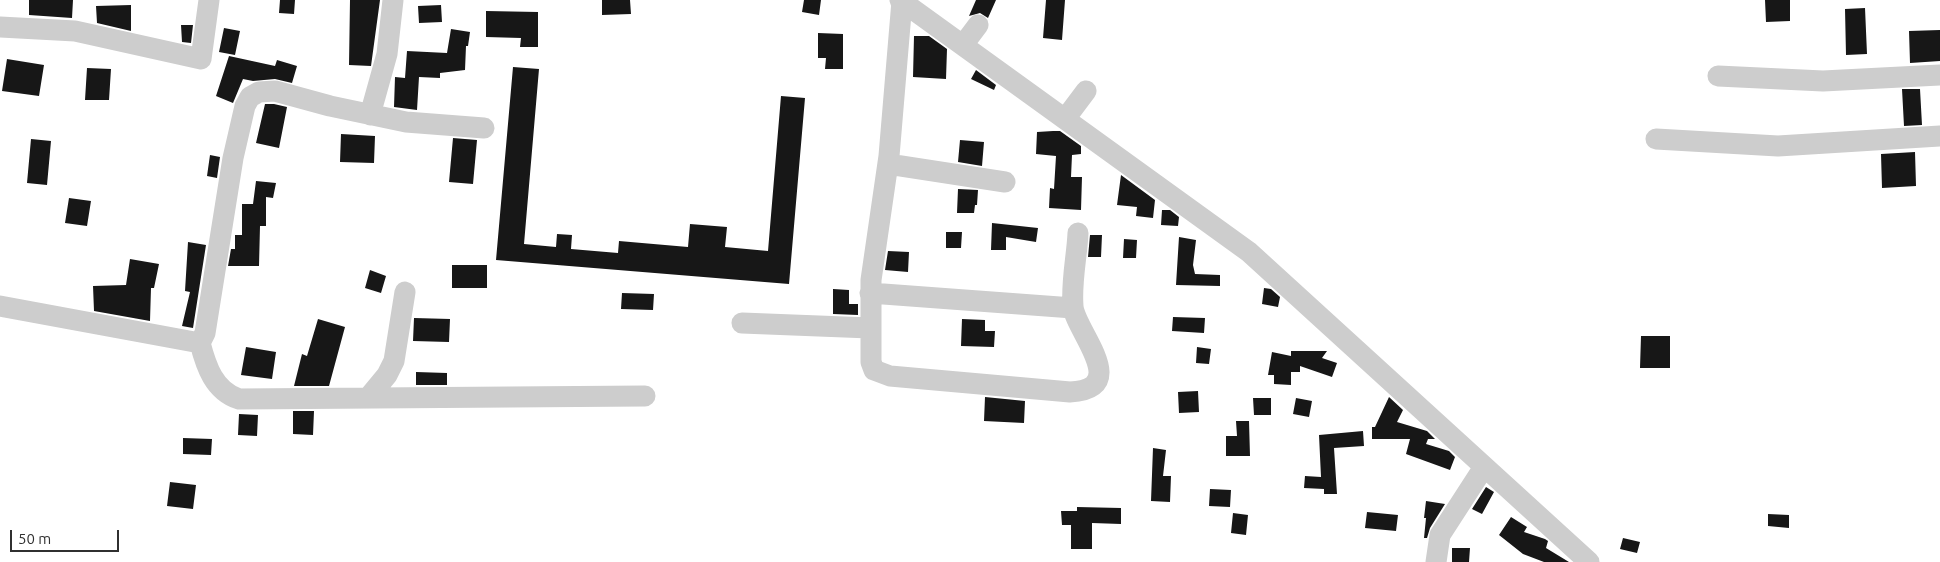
<!DOCTYPE html>
<style>
body{margin:0}
#map{position:relative;width:1940px;height:562px;overflow:hidden;background:#fff;font-family:Ubuntu,sans-serif}
canvas{display:block}
.scale{position:absolute;left:10px;top:530px;width:109px;height:22px;box-sizing:border-box;border:2px solid #303030;border-top:0;padding-left:6px;font-size:15px;line-height:18px;white-space:nowrap;color:#303030;-webkit-text-stroke:4px #fff;paint-order:stroke}
</style>
<div id="map">
<canvas width="1940" height="562"></canvas>
<div class="scale">50 m</div>
</div>
<script>
const ctx = document.querySelector('canvas').getContext('2d');
ctx.lineJoin = 'round';
function paint(path, color) { ctx.fillStyle = color; ctx.fill(path, 'evenodd'); }
function strokePath(path, color, width, dash) { ctx.strokeStyle = color; ctx.lineWidth = width; ctx.lineCap = dash ? 'butt' : 'round'; ctx.setLineDash(dash || []); ctx.stroke(path); }
paint(new Path2D(`
 M29 0H73L72 18 29 15Z
 M280 0H295L294 14 279 13Z
 M350 0H380L371 66 349 65Z
 M602 0H630L631 14 602 15Z
 M804 0H821L819 15 802 12Z
 M976 0H996L988 18 980 13 969 16Z
 M1046 0H1065L1062 40 1043 38Z
 M1765 0H1790V21L1766 22Z
 M131 5V31L97 23 96 6Z
 M441 5 442 22 419 23 418 6Z
 M1865 8 1867 54 1846 55 1845 9Z
 M486 11 538 12V47H520L521 38 486 37Z
 M181 25H193L191 43 182 42Z
 M224 28 240 31 235 55 219 52Z
 M451 29 470 32 468 46H466L465 70 440 73V78L419 77 417 110 394 107 395 77 405 78 407 51 447 53Z
 M1940 30V61L1910 63 1909 31Z
 M818 33 843 34V69H825L826 58H818Z
 M914 36H929L947 49 946 79 913 77Z
 M229 56 275 66 277 60 297 66 292 83 275 79 253 81 243 79 233 103 216 96Z
 M7 59 44 65 39 96 2 91Z
 M513 67 539 69 524 244 556 247 557 234 572 235 571 249 618 253 619 241 688 247 690 224 727 227 725 247 768 251 781 96 805 98 789 284 496 260Z
 M87 68 111 69 109 100H85Z
 M976 70 996 85 994 90 971 79Z
 M1902 89H1920L1922 125 1904 126Z
 M265 104H274L287 107 279 148 256 143Z
 M1053 131H1060L1081 146V154L1072 155 1071 177H1082L1081 210 1049 208 1050 188 1054 189 1056 156 1036 154 1037 132Z
 M341 134 375 136 374 163 340 162Z
 M453 138 477 140 473 184 449 182Z
 M31 139 51 141 47 185 27 183Z
 M960 140 984 142 982 166 958 162Z
 M1915 152 1916 186 1882 188 1881 154Z
 M210 155 220 157 217 178 207 176Z
 M1121 175 1155 200 1153 218 1136 216 1137 207 1117 205Z
 M256 181 276 183 273 198 266 197V226H260L259 266H228L231 249H235V235H242V204H253Z
 M958 189 978 190 977 205H975L974 213H957Z
 M69 198 91 201 87 226 65 223Z
 M1162 210H1170L1179 217 1178 226 1161 225Z
 M992 223 1038 228 1036 242 1006 237V250H991Z
 M946 232H962L961 248H946Z
 M1090 235H1102L1101 257H1088Z
 M1179 237 1196 240 1193 265 1195 274 1220 275V286L1176 285Z
 M1124 239 1137 240 1136 258H1123Z
 M188 242 206 245 193 328 182 326 190 292 185 291Z
 M888 251 909 252 908 272 885 270Z
 M130 259 159 264 154 288H151L150 321 94 311 93 286 126 285Z
 M452 265H487V288H452Z
 M370 270 386 276 381 293 365 288Z
 M1264 288 1271 289 1280 297 1278 307 1262 304Z
 M833 289 849 290V304H858V315L833 314Z
 M622 293 654 294 653 310 621 309Z
 M1173 317 1205 318 1204 333 1172 331Z
 M414 318 450 319 449 342 413 341Z
 M318 319 345 327 329 386H294L302 354 307 356Z
 M962 319 985 320V331H995L994 347 961 346Z
 M1641 336H1670V368H1640Z
 M246 347 276 352 272 379 241 375Z
 M1197 347 1211 349 1209 364 1196 363Z
 M1291 351H1327L1322 358 1337 363 1332 377 1300 366V372H1291V385L1274 384V375H1268L1272 352 1291 356Z
 M416 372 447 373V385H416Z
 M1198 391 1199 412 1179 413 1178 392Z
 M985 397 1025 401 1024 423 984 421Z
 M1389 397 1403 410 1397 422 1427 431 1435 439H1428L1426 444 1449 451 1455 457 1450 470 1406 454 1410 439H1372V427H1375Z
 M1253 398H1271V415H1254Z
 M1296 398 1312 401 1309 417 1293 414Z
 M293 411H314L313 435 293 434Z
 M239 414 258 415 257 436 238 435Z
 M1236 421H1249L1250 456H1226V436H1237Z
 M1363 431 1364 446 1334 448 1337 494H1324V489L1304 488 1305 476 1321 477 1319 435Z
 M183 438 212 439 211 455 183 454Z
 M1153 448 1166 450 1163 476H1171L1170 502 1151 501Z
 M170 482 196 485 193 509 167 506Z
 M1486 487 1494 492 1482 514 1472 509Z
 M1210 489 1231 490 1230 507 1209 506Z
 M1426 501 1445 504 1430 528 1427 538H1424L1426 518H1424Z
 M1077 507 1121 508V524L1092 523V549H1071V525H1062L1061 511H1077Z
 M1367 512 1398 515 1396 531 1365 528Z
 M1233 513 1248 515 1246 535 1231 533Z
 M1768 514 1789 515V528L1768 526Z
 M1511 517 1527 527 1524 532 1545 539 1548 541 1546 548 1569 562H1544L1523 554 1499 535Z
 M1623 538 1640 542 1637 553 1620 549Z
 M1452 548H1470L1469 562H1452Z`), '#171717');
strokePath(new Path2D(`
 M900 0 1249 252 1589 562
 M902 1 889 156 871 280V362L874 370 890 376 1070 392C1133 389 1074 330 1073 306 1071 282 1077 256 1078 233
 M0 27 75 31 201 59 209 0
 M963 45 978 25
 M1718 76 1823 81 1940 75
 M370 115 387 54 393 0
 M1065 119 1086 91
 M1656 139 1778 146 1940 136
 M888 164 1005 182
 M870 293 1073 308
 M0 306 200 343 205 333 233 158 245 106 250 97 259 92 275 91 330 106 406 122 484 128
 M742 323 870 328
 M200 343C206 366 214 391 239 399L645 396
 M368 398 387 375 394 361 405 292
 M1436 562 1440 535 1484 467`), '#cdcdcd', 21);
</script>
